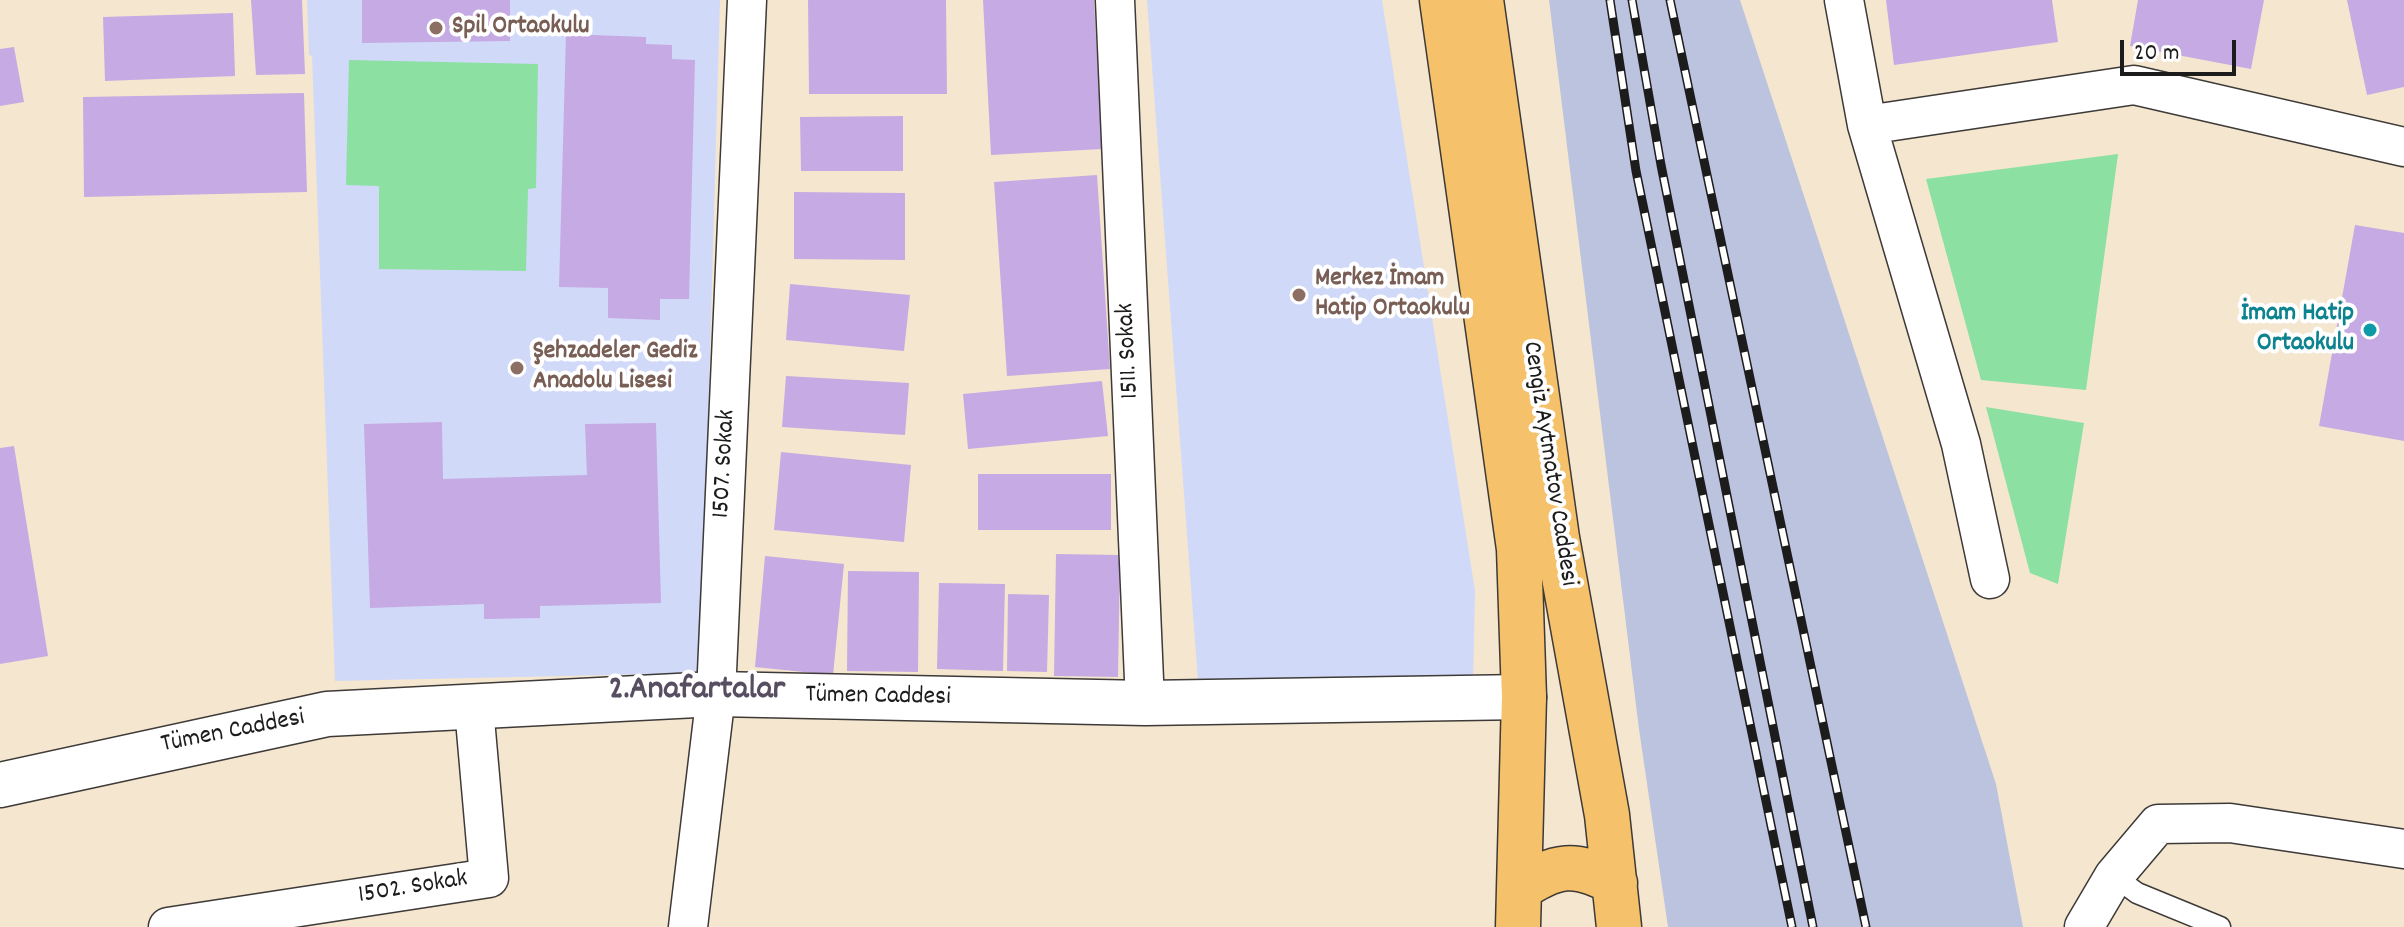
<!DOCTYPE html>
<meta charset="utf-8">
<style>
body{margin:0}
#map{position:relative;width:2404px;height:927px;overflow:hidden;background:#f5e6cf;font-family:Dekko,sans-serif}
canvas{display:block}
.scale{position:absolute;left:2120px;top:40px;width:116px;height:36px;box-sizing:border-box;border:4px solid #1c1c1c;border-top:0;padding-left:10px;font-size:24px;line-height:28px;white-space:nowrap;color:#1c1c1c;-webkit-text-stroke:6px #fff;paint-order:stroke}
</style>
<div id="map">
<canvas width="2404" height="927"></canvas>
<div class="scale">20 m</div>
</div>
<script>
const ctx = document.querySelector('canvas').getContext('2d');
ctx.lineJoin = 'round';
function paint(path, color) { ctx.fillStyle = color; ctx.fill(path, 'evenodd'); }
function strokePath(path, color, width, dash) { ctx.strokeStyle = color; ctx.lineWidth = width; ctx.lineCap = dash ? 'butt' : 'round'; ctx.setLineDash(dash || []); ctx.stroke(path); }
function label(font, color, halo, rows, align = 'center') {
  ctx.font = font + ' Dekko,sans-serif'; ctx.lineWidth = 8; ctx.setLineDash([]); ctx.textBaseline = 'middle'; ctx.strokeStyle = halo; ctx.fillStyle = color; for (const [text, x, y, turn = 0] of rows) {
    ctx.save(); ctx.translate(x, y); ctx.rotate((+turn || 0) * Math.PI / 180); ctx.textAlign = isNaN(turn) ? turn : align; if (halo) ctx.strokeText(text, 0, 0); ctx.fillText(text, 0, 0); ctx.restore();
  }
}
paint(new Path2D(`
 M307 0H720L701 673 335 681 312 56 309 55Z
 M1147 0H1382L1475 591 1473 685 1198 681Z`), '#d1d9f9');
paint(new Path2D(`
 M1549 0H1740L1996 784 2023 927H1668L1639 729Z`), '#bbc3de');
paint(new Path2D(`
 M349 60 538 64 536 188 528 189 526 271 379 269V186L346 185Z
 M2118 154 2086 390 1981 380 1926 179Z
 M1986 407 2084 423 2058 584 2030 573Z`), '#8be0a2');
paint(new Path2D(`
 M251 0H302L305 74 256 75Z
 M362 0H510V41L362 43Z
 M808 0H946L947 94H809Z
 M983 0H1094L1102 149 991 155Z
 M1886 0H2052L2058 42 1894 65Z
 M2138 0H2264L2251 69 2130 46Z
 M2347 0H2404V87L2367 95Z
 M233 13 235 76 105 81 103 17Z
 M566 34 646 37V44L672 45V59L695 60 689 299H660V320L608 318V288L559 287Z
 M14 47 24 102 0 106V49Z
 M304 93 307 192 84 197 83 97Z
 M903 116V171H801L800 117Z
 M1097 175 1110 369 1007 376 994 182Z
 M794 192 905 193V260L794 259Z
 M2355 225 2404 233V441L2319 426Z
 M790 284 910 295 904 351 786 340Z
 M786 376 909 383 905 435 782 427Z
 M1102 381 1108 436 968 449 963 394Z
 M442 422 443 479 587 475 585 424 656 423 661 603 540 606V618L484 619V604L370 608 364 424Z
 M14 446 48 656 0 664V448Z
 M781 452 911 465 904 542 774 530Z
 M978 474H1111V530H978Z
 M1056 554 1120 555 1118 677 1054 676Z
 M765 556 844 564 833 675 755 667Z
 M848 571 919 572 918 672 847 671Z
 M939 583 1005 584 1003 671 937 669Z
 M1008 594 1049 595 1047 672 1007 671Z`), '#c6aae3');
const service = new Path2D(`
 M2114 876 2137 893 2220 927`);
const minor = new Path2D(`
 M1115 0 1145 703
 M1844 0 1867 125 1961 444 1990 579
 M1867 125 2134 85 2404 147
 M168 927 489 878 474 708
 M688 927 716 694 747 0
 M2084 927 2114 876 2158 824 2230 823 2404 849`);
const tertiary = new Path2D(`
 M0 785 327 714 716 694 1145 703 1524 697`);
const primary = new Path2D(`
 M1442 0 1519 549 1524 697 1518 927
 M1481 0 1557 538 1607 815 1619 927
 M1519 889C1556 864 1575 861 1615 883`);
strokePath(service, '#3d3a37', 23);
strokePath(minor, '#3d3a37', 41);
strokePath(tertiary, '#3d3a37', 47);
strokePath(primary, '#3d3a37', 47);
strokePath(service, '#fff', 20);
strokePath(minor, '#fff', 38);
strokePath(tertiary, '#fff', 44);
strokePath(primary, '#f5c16b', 44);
const rail = new Path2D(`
 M1610 0 1636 171 1792 927
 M1632 0 1661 165 1813 927
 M1670 0 1866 927`);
strokePath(rail, '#1c1c1c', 9);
strokePath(rail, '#fff', 6, [18]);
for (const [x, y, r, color] of [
 [436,28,8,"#8d6e63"],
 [1299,295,8,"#8d6e63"],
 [2370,330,8,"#0f9aa8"],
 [517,368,8,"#8d6e63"]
]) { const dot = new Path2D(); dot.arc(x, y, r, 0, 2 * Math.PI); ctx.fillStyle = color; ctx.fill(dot); strokePath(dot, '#fff', 3); }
label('bold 26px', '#785e54', '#fff', [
 ["Spil Ortaokulu",452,28],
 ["Merkez İmam",1315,280],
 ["Hatip Ortaokulu",1315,310],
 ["Şehzadeler Gediz",533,353],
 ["Anadolu Lisesi",533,383]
], 'left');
label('bold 26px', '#0d838f', '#fff', [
 ["İmam Hatip",2354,315],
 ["Ortaokulu",2354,345]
], 'right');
label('26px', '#1c1c1c', '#fff', [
 ["1511. Sokak",1130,351,-93],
 ["1507. Sokak",726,464,-87],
 ["Cengiz Aytmatov Caddesi",1548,464,81],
 ["Tümen Caddesi",878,698,1],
 ["Tümen Caddesi",233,733,-11],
 ["1502. Sokak",413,889,-9]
]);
label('bold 34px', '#584e62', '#fff', [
 ["2.Anafartalar",697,692]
]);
</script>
